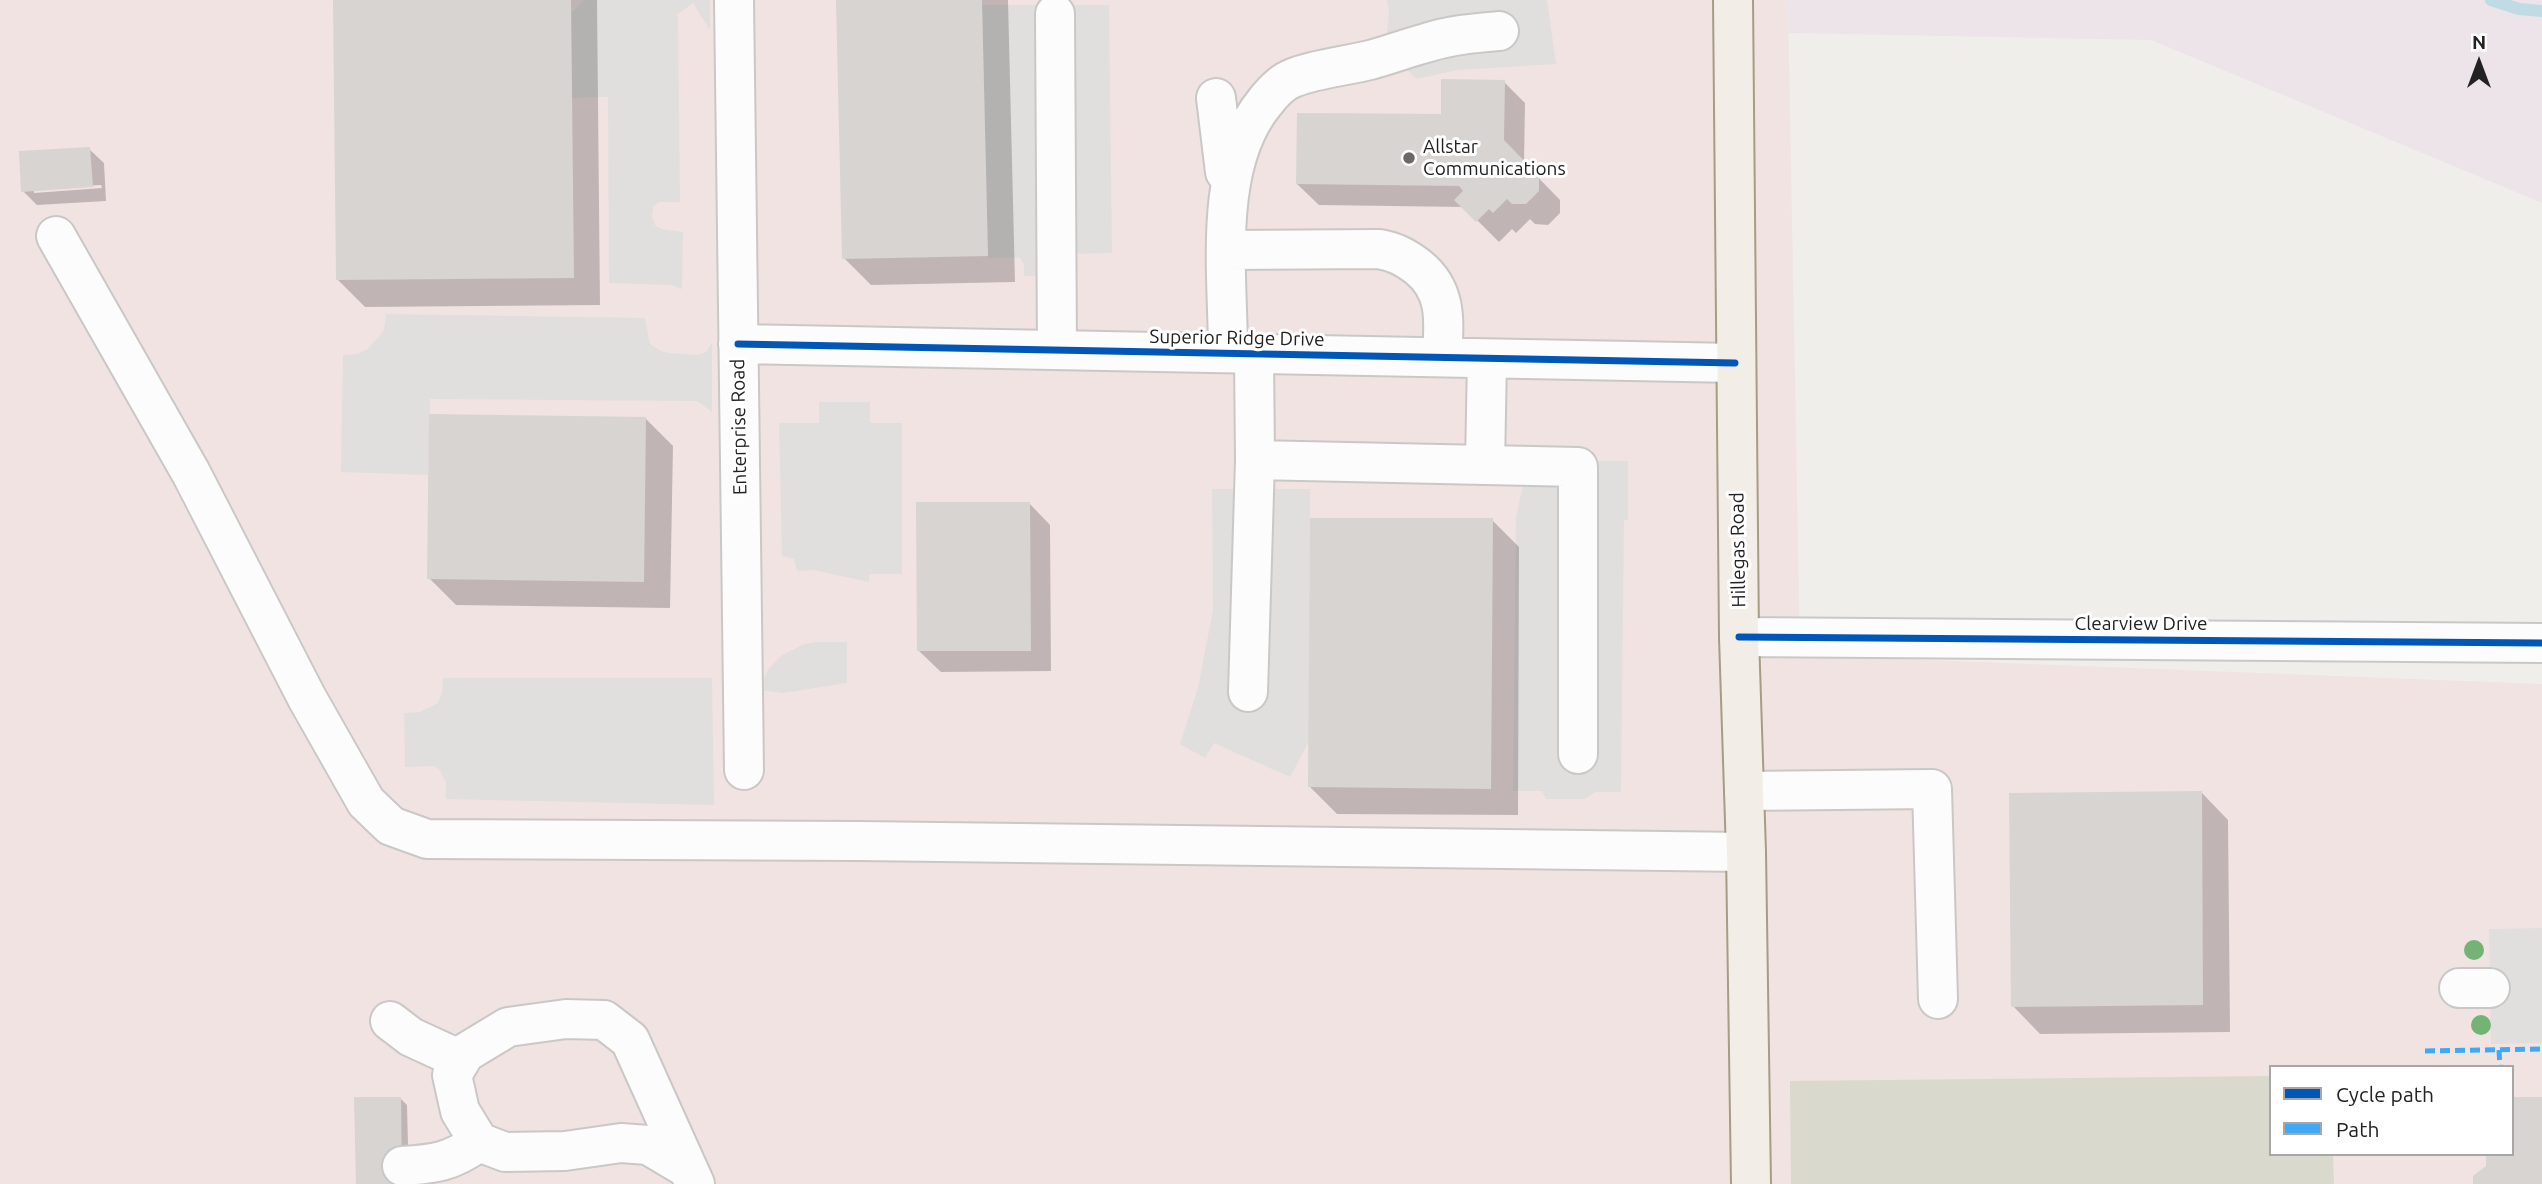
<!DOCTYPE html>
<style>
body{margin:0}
#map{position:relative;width:2542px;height:1184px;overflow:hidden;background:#f0eeeb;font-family:Ubuntu,sans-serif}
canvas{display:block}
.legend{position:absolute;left:2269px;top:1065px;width:245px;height:91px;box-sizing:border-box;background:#fff;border:2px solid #a7a7a7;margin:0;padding:9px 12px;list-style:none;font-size:21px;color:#222}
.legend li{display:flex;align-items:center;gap:14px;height:35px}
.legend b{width:35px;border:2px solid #a7a7a7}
.north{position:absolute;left:2444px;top:28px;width:70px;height:70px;-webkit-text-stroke:5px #fff;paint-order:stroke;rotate:0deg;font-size:19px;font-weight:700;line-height:28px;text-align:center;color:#222}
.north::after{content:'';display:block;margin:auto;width:24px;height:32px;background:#222;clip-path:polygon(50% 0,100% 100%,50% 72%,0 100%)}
</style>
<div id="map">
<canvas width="2542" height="1184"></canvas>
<ul class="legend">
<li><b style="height:9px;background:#0057b8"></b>Cycle path</li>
<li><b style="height:9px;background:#3fa9f5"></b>Path</li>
</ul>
<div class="north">N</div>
</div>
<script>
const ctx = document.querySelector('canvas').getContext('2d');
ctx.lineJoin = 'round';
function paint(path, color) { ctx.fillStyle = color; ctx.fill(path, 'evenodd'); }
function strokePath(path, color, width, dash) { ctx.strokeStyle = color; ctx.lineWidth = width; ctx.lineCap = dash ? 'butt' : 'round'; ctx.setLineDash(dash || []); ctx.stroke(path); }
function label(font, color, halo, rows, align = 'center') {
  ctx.font = font + ' Ubuntu,sans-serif'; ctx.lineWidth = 6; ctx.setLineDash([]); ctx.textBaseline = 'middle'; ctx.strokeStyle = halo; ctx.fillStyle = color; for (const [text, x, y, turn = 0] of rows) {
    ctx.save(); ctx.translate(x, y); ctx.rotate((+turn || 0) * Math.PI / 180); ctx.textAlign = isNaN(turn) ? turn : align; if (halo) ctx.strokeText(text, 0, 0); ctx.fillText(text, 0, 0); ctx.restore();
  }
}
paint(new Path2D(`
 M0 0H1788L1800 655 2542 684V1184H0ZM2271 1067H2512V1154H2271Z`), '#f1e3e1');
paint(new Path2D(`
 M1788 0H2542V203L2151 40 1789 33Z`), '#ede4e9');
paint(new Path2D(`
 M2271 1076V1154H2333L2334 1184H1791L1790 1081Z`), '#d9d9cd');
paint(new Path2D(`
 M584 0H710V30L693 3 678 14 680 202H658L653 208 652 217 655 225 661 229 683 232 682 289 671 285 609 283 608 97 572 98 571 13Z
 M1387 0H1547L1556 64 1458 70 1416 79 1379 42 1387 34 1389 11Z
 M982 5H1109L1112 253 1073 254 1069 275 1024 276V264L1020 258H988Z
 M386 314 645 318 650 344 661 351 669 353 699 355 706 352 712 343V412L697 401 430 399 428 475 341 472 343 355 357 354 368 349 384 330Z
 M819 402H870V423H902V574H869V582L814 570 797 571 794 559 782 556 779 423H819Z
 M1528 460 1628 461V520H1624L1621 792H1595L1585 799H1546L1542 791H1513L1516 518Z
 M1212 489H1310L1309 741 1290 777 1214 743 1205 758 1180 744 1198 688 1213 610Z
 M815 642H847V683L783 693 759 690 767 671 781 656 804 644Z
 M443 678H712L714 805 446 799V783L439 769 433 766 405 767 404 713 420 712 438 703 442 693Z
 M2542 928V1043L2491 1044 2489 929Z`), '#e0dfde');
paint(new Path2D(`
 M335 0H597L600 305 365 307 337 279Z
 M837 0H1008L1015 282 871 285 844 258Z
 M1504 82 1525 103 1524 163 1560 200V213L1548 225 1535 224 1530 219 1516 233 1512 229 1499 242 1464 207 1319 205 1297 184 1443 116Z
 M89 149 104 163 106 201 37 205 23 191ZM101 185 102 188 34 193V189Z
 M645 418 673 446 670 608 456 605 429 578Z
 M1029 503 1050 525 1051 671 941 672 919 651Z
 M1492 520 1519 547 1518 815 1337 814 1310 787Z
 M2201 792 2228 820 2230 1032 2040 1034 2013 1006Z
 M400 1098 407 1105 409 1184H357Z`), '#0003');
strokePath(new Path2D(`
 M2491 0 2519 9 2542 11`), '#bfdbe3', 12);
paint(new Path2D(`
 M333 0H571L574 278 336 280Z
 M836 0H982L988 256 842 259Z
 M1441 79 1505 80 1504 140 1539 176V191L1526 204H1512L1507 199 1493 213 1489 209 1476 222 1454 200 1463 191 1459 186 1296 184 1297 113 1441 114Z
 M90 147 93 187 21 192 19 151Z
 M429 414 646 417 644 582 427 579Z
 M916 502H1030L1031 651H917Z
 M1310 518H1493L1491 789 1308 787Z
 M2202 791 2203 1005 2011 1007 2009 793Z
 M354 1097H401L402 1184H356Z
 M2512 1097H2542V1184H2473V1176L2486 1166V1154H2512Z`), '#d7d4d2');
const minor = new Path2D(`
 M734 0 744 770
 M1055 14 1057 350
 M1216 98 1225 172
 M56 236 191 473 307 698 366 802 391 826 427 839 859 841 1746 852
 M1227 250 1379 249C1395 252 1405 257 1418 267 1448 291 1444 322 1442 357
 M738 344 1735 363
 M1228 353C1228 274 1212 166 1265 102 1272 93 1282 82 1293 78 1315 69 1346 66 1370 60 1389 55 1407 48 1426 43 1450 35 1475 33 1499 31
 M1254 354 1255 460
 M1485 465 1487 359
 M1739 637 2542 643
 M1248 692 1255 460 1578 467V754
 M1744 791 1932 789 1938 999
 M2459 988H2490
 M390 1021 411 1037 461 1060
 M402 1166C435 1164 451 1162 479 1142
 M685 1167 648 1145 621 1143 565 1151 505 1152 479 1142 460 1111 452 1075 465 1053 508 1027 566 1019 604 1020 630 1040 695 1184`);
const major = new Path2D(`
 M1733 0 1739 637 1746 852 1751 1184`);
strokePath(minor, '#c9c8c7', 42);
strokePath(major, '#a79c86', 42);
strokePath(minor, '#fdfcfc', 38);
strokePath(major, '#f3ede7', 38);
strokePath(new Path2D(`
 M2499 1050 2500 1067
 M2425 1051 2542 1049`), '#3fa9f5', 5, [10, 5]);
strokePath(new Path2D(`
 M738 344 1735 363
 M1739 637 2542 643`), '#0057b8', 7);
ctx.fillStyle = '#73b476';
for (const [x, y] of [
 [2474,950],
 [2481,1025]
]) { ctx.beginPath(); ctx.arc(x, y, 10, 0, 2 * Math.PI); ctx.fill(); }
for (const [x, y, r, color] of [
 [1409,158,7,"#6a6968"]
]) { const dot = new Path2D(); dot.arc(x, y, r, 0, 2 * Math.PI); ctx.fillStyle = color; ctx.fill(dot); strokePath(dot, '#fff', 2.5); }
label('19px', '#222', '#fff', [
 ["Allstar",1423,147],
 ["Communications",1423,169]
], 'left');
label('19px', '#222', '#fff', [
 ["Superior Ridge Drive",1237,338,1],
 ["Enterprise Road",739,427,-91],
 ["Hillegas Road",1738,550,-91],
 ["Clearview Drive",2141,624]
]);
</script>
